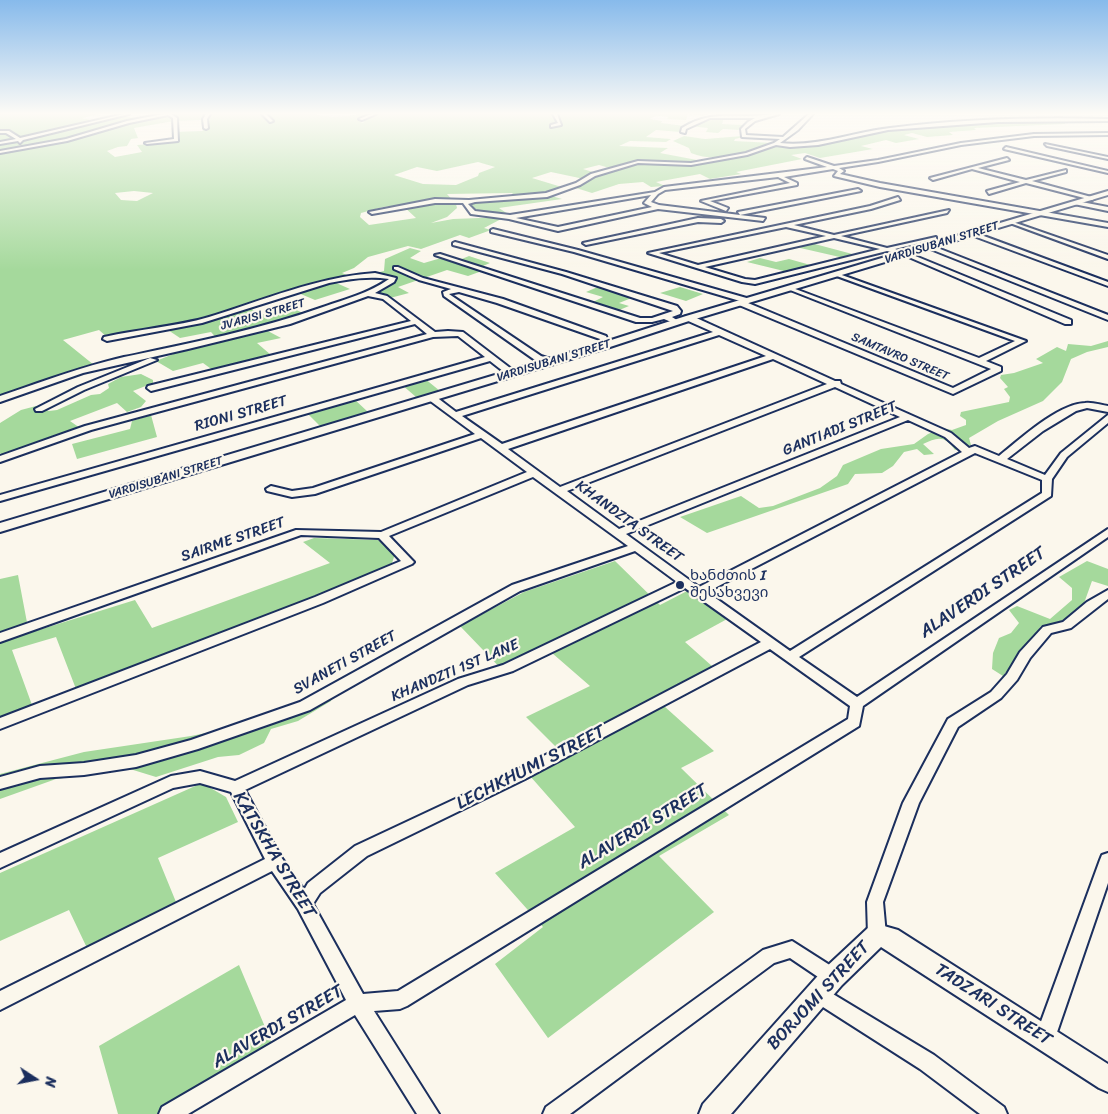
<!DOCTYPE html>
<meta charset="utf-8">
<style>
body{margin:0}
#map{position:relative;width:1108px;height:1114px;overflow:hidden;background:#fbf7ec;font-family:Sriracha,sans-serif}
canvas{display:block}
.north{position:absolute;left:10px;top:1054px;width:50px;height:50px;-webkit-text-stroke:4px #fbf7ec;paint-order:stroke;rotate:101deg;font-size:14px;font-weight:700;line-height:20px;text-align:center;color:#1b2f5e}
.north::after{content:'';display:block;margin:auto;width:18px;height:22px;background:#1b2f5e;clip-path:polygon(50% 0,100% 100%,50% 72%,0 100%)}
</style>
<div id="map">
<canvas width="1108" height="1114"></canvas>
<div class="north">N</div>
</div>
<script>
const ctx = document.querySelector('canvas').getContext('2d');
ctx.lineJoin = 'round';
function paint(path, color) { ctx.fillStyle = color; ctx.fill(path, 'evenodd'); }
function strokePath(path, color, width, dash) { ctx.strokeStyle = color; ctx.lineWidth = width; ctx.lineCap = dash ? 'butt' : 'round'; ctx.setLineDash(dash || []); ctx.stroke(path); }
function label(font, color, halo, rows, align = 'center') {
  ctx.font = font + ' Sriracha,"Noto Sans Georgian",sans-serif'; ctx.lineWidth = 4.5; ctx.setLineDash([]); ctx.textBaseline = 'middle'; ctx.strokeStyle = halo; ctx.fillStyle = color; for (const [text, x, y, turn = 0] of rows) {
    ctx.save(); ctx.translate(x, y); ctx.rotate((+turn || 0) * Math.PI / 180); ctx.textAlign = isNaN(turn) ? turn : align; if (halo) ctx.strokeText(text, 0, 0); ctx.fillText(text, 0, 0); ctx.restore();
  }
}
paint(new Path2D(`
 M3 114H99L82 118 100 122 123 116 141 119 170 114H314C334 120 351 114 372 114L357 120 363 123 364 122 360 120 375 114H709L703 116 688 114 686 120 666 119 669 117C661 116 655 114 650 119L662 121 661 123 685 126 680 132 656 130 646 137 671 139 666 142 630 141 619 146 668 148 660 153 697 160 700 162C680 164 660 158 641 161L685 164 710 162 748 154 778 145 815 144 888 130 1012 120H1065V124L974 128 976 130 949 132 953 135 927 137 912 133 904 135 919 139 896 143 886 140 861 146 873 149 820 158 805 153 791 155 802 159 736 172 741 174 710 179 700 174 656 182 665 186 651 187 643 182 619 184 592 193 573 187 613 169 599 165 583 169 596 173 584 179 551 172 532 178 565 188 544 194 516 197 512 193 447 194 456 204 457 208 447 217 431 223 453 219 505 217 484 228 491 230 469 238 460 235 421 249 408 246 368 257 354 268 342 273 351 277 333 280 212 317 108 338 99 330 63 340 94 365 0 397V115ZM201 120 203 131 173 132 171 143 137 145 142 152 115 157 107 151 118 147 127 146 131 139 138 138 134 128 174 121ZM478 162 495 167 479 173 478 176 456 185 423 184 394 175 417 167 437 171ZM134 191 153 193 137 201 121 200 115 193ZM402 205 416 218 369 225 360 217 361 213 383 207Z
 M711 117 724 118 722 124 744 125 741 130 723 129 718 133 706 132 708 128 689 126Z
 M684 136 705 139 742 136H747L735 139 734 141 773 143C747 152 718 164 691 153L689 148 673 141Z
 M548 195 562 199 499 208 508 214 477 213 467 203 469 201Z
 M811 243 856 255 844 258 796 247Z
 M410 248 421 251 410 258 424 263 448 256 457 261 469 256 490 263 476 269 482 271 468 276 447 270 398 287 409 293 390 298 375 292 396 281 397 278 390 275 372 274 384 271 385 259Z
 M760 258 776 262 789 259 814 266 788 272 747 262Z
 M334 282 350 289 315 300 296 292Z
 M600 286 634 297 619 303 629 306 617 311 591 303 603 297 586 292Z
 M680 287 703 294 686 301 660 293Z
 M288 306 309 316 266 330 281 338 257 343 271 355 214 371 203 363 173 371 156 361 186 349 219 341 211 332 180 338 168 330 213 320 249 308 265 315Z
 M1108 341V347L1087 352 1071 359 1062 382 1043 401 998 421 969 438 971 445 955 450C945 435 937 437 923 444L934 454 924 455 917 449 904 452 893 466 882 473 855 474 848 484 707 533 680 517 741 496 759 508 773 506 820 488 837 476 843 465 881 449 914 444 928 434 942 428 952 430 966 425V420L960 416 961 412 1009 402 1010 397 1004 389 1008 387 1000 378 1001 375 1014 373 1043 363 1036 359 1057 347 1066 351 1068 344 1091 346Z
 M141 374 153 380V383L133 391 146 401 141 407 127 412 117 403 70 421 80 428 2 456 0 453V423L21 410 36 406 49 411 57 410 91 395 100 394 109 388 108 384 121 377Z
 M424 378 440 391 416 397 401 384Z
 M353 398 368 412 320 426 306 412Z
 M151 415 157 437 77 459 72 444 130 429 132 421Z
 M314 538 378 540 395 554 391 566 76 689 56 637 12 650 32 705 0 717V579L18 575 29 633 135 600 152 628 330 563 303 542Z
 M615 561 660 605 689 590 729 618 685 642 722 675 664 706 714 751 681 768 729 815 659 856 714 912 548 1038 495 964 543 927 495 873 575 827 530 776 567 758 526 717 590 686 552 653 507 675 460 626 524 592Z
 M1087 561 1108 569V586L1092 581 1083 606 1059 623 1041 626 1003 676 992 669 993 653 999 638 1011 633 1019 623 1009 610 1017 606 1050 619 1072 600V588L1059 577Z
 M333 688 331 701 298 721 271 729 264 743 239 755 218 757 156 777 130 769 56 779 0 799V774L84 752 191 736 231 728Z
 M202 783 226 797 238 822 158 858 176 902 87 948 69 910 0 941V873Z
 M239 965 273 1046 187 1093 193 1114H118L99 1046Z`), '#a5d99c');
const minor = new Path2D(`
 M124 114H129L23 140 20 143 18 141 0 144V142L16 139 6 133H0V131H9L20 138Z
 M163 114H171L177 118 178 141 147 144 145 143 174 139 173 118 168 115 129 123 67 141 0 153V151L66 139 127 121Z
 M206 114H210L207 119 208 128 206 129 204 128 203 119Z
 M262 114H266L273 121 270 122Z
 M371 114H376L362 120 359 119Z
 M553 114H557L561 125 551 127V125L558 123Z
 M771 114H779L755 121 745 129 746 135 783 137 809 114H813L798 130 780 143C818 147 853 132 890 128 962 119 1035 117 1108 119V121L998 122 888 130 818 145 790 147 776 145 747 155 691 165 638 163 595 176 580 185 547 197 475 202 468 204 475 211 510 215 655 192 664 187 827 167 805 159 807 157 834 166 878 160 961 143 1034 134 1108 133V135L1034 136 961 145 878 162 839 168 844 171 840 174 880 183 1108 223V227L880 187 834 176 838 171 833 169 784 177 797 183V185L710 201 728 208 726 211 701 201 790 183 778 177 665 190 658 194 651 202 659 205 740 215 738 212 858 189 861 191 740 215 765 218 763 221 658 209 558 231 509 219 471 214 463 203H435L372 214 369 212 435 199 469 200 546 193 576 183 591 174 638 161 691 163 746 153 774 143 780 139 742 137 741 129 748 122 755 118H710L686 129 685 133 681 132 682 128C713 108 738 120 771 114ZM651 195 644 203 652 207 558 227 516 218Z
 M1045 144 1108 157V159L1047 146Z
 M1006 147 1108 171V173L1004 149Z
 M1007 158 1009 160 978 168 1026 180 1066 170V172L1032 181 1095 198 1092 200 1026 183 989 194 987 191 1020 182 972 169 933 180 930 178Z
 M898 197 900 200 871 209 794 225 834 235 949 210 947 213 841 236 887 248 936 237V239L895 249 908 253 1071 320V324H1065L904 255 887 251 755 284 742 282 648 253 870 206ZM786 227 826 236 698 265 659 253ZM834 238 880 249 755 280 745 279 705 267Z
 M1076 201 1108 207V211L1074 204Z
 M698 218 721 219 724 221 721 223 698 222 586 245 583 243Z
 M1010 221 1108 255V259L1010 223Z
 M493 229 578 250 750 299 751 301 748 303 953 388 991 369 785 288 790 287 979 358 1015 341 834 275 839 274 1026 341 986 361 1001 367V371L953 394 739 305 740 301 574 252 491 232V230Z
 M973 232 1108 282V286L971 235 970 234Z
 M455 242 566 272 677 306 681 311 680 314 672 317 680 322 676 324 664 319 652 322H636L435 255 440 254 640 318H652L673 311 562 274 453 245V243Z
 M930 245 1108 315V320L928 248 927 247Z
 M394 267H398L423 278 503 299 606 336 610 345 603 347 600 339 497 303 459 292 449 294 541 356 556 361 552 363 535 360 444 296 443 292 451 289 419 280 394 269Z
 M375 273 396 278 394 282 375 293 387 296 435 332 448 331 463 332 514 371V375H508L490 361 0 501V495L485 357 458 336 433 337 91 430 0 462V456L85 426 427 334 415 324 151 391 147 388 148 386 411 321 383 299 368 296 290 324 188 349 83 373 0 402V396C41 382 81 367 124 357 191 343 258 330 323 307 346 299 369 293 389 279 368 276 350 279 329 283L202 323 107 341 103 339 104 337C139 329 175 327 209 317 264 300 317 277 375 273Z
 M686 316H692L835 381H840L841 384 951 433 969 448 975 446 999 456C1020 439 1058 404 1085 403 1093 402 1100 405 1108 406V412L1087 408 1076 411 1043 431 1007 459 1045 475 1061 453 1108 415V423L1067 457 1052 479 1051 496 799 657 857 697 1108 529V537L863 706 859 726 407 1006 400 1009 374 1011 439 1114H417L355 1015 188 1114H159L162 1107 346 1000 298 909 272 871 0 1010V991L265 859 231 792 200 783 173 788 0 868V853L171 776 200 771 235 781 458 679 503 665 677 582 635 551 520 591 310 710 198 749 136 767 84 775 40 778 0 789V777L40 766 84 763 136 755 191 740 300 702 512 585 628 546 533 477 389 536 412 560 414 562 412 564 323 603 0 729V718L315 597 401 561 379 538 301 535 0 642V633L296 530 381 532 527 472 481 438 315 494 292 497 267 491 266 489 271 486 292 491 313 488 475 434 429 400V396H435L456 412 713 332 686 320ZM719 335 766 356 502 444 462 416ZM773 359 827 384 560 487 508 449ZM835 387 900 417 619 529 567 491ZM908 420 945 437 962 452 699 587 626 534ZM975 453 1042 480V493L790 651 707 592ZM685 588 761 642 515 771 355 846 308 883 304 890 281 857 245 790 468 685 513 671ZM770 649 850 706 848 719 398 991 363 994 313 904 320 893 367 856 525 779Z
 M150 358 157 360 84 390 42 411H36L35 409 78 387Z
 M1108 590V599L1071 628 1051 633 1030 658 1017 680 1001 698 958 727 919 803 883 902 886 935 883 941 877 943 871 941 868 935 867 902 903 803 948 719 991 692 1007 674 1020 652 1043 627 1063 622 1087 602Z
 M1108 853V883L1055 1038 1052 1045 1045 1048 1038 1045 1035 1038 1100 860 1102 855Z
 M792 941 839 971 842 977 839 983 833 986 827 983 790 958 774 963 570 1114H543L546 1107 763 950Z
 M818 985 934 1055 1004 1107 1007 1114H980L920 1069 812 1000 809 994 812 988Z`);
const tertiary = new Path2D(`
 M1108 191V195L692 320 610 347 0 532V523L602 343 686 316Z
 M877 924 898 930 1108 1064V1092L1099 1088 881 947 842 985 731 1114H699L703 1104 824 969 869 927Z`);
strokePath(minor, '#1b2f5e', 4);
strokePath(tertiary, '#1b2f5e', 4);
paint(minor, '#fbf7ec');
paint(tertiary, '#fbf7ec');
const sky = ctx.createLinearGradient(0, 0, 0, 270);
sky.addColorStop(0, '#87baeb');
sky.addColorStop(0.42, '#fdfbf6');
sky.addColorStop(1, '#fdfbf600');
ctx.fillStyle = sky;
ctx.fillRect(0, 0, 1108, 270);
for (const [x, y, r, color] of [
 [680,585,5,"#1b2f5e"]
]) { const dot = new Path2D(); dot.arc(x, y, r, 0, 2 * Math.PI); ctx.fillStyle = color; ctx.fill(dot); strokePath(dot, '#fbf7ec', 2); }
label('12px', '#1b2f5e', '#fbf7ec', [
 ["VARDISUBANI STREET",942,243,-17],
 ["JVARISI STREET",263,315,-16],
 ["SAMTAVRO STREET",900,357,23],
 ["VARDISUBANI STREET",554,361,-17],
 ["VARDISUBANI STREET",166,478,-17]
]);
label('15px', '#1b2f5e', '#fbf7ec', [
 ["RIONI STREET",241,414,-16],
 ["GANTIADI STREET",840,429,-22],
 ["KHANDZTA STREET",629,522,36],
 ["SAIRME STREET",233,540,-19],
 ["SVANETI STREET",345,663,-29],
 ["KHANDZTI 1ST LANE",455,671,-23]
]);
label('15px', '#1b2f5e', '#fbf7ec', [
 ["ხანძთის I",690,576],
 ["შესახვევი",690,593]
], 'left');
label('18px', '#1b2f5e', '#fbf7ec', [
 ["ALAVERDI STREET",983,593,-34],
 ["LECHKHUMI STREET",531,768,-27],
 ["ALAVERDI STREET",643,827,-31],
 ["KATSKHA STREET",274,855,59],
 ["BORJOMI STREET",819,996,-47],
 ["TADZARI STREET",993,1005,33],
 ["ALAVERDI STREET",278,1027,-30]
]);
</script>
